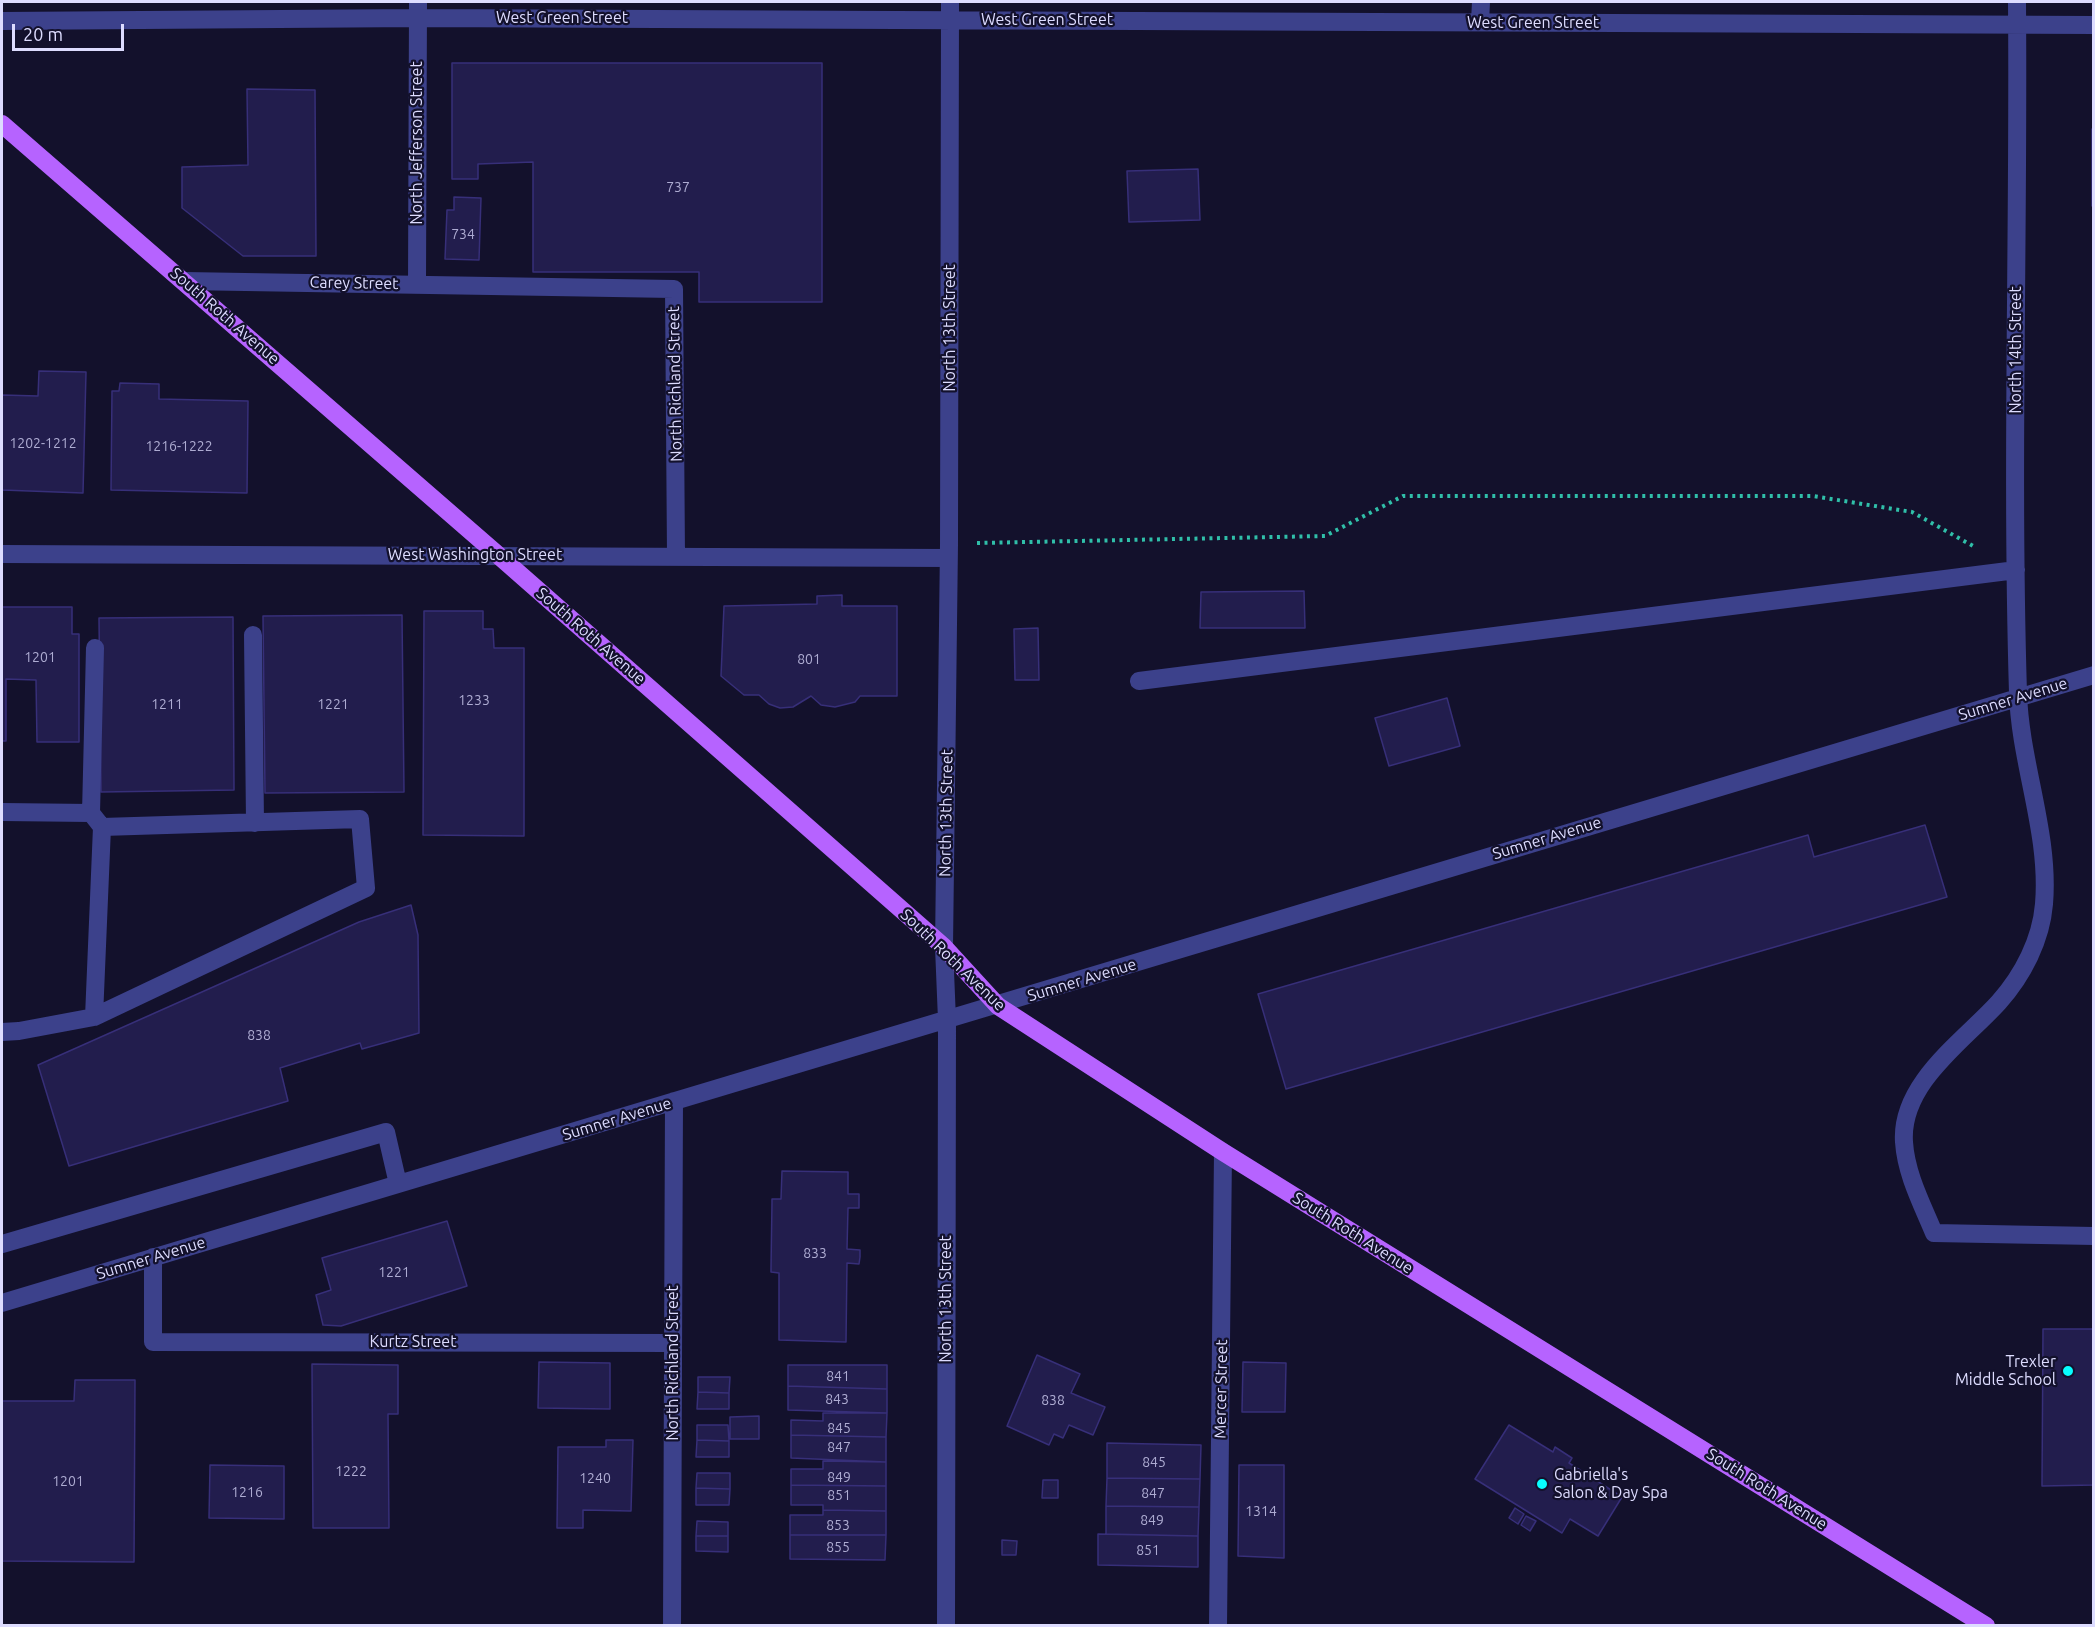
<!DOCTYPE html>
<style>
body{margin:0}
#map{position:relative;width:2095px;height:1627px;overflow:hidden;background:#13112c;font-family:Ubuntu,sans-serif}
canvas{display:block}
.frame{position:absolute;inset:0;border:3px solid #dddcff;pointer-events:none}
.scale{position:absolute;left:12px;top:24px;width:112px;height:27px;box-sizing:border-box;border:3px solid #dddcff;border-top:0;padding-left:8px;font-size:18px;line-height:21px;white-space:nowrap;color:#dddcff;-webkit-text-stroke:4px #13112c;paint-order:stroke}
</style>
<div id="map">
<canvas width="2095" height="1627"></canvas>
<div class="frame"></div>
<div class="scale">20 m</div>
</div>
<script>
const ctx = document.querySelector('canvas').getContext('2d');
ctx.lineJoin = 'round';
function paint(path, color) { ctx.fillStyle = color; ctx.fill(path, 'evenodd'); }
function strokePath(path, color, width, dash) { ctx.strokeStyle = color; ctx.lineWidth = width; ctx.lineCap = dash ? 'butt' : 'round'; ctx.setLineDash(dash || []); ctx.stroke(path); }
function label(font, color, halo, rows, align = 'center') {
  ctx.font = font + ' Ubuntu,sans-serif'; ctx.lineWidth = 4.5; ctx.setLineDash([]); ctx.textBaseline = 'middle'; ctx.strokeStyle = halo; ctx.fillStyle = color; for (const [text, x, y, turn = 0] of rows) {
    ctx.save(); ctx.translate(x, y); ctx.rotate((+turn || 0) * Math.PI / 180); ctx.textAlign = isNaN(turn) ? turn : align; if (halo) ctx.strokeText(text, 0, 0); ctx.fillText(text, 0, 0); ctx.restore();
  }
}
const building = new Path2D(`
 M452 63H822V302H699V272H533V162L478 164V179H452Z
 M247 89 315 90 316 256H243L182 208V167L248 165Z
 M2092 129H2094V206H2092Z
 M1198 169 1200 220 1129 222 1127 171Z
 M454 197 481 198 479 260 445 259 447 210H454Z
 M39 371 86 372 83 493 2 490V395L38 396Z
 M120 383 159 384V399L248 401 247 493 111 490 112 391H119Z
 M1304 591 1305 628H1200L1201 592Z
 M842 595V606H897V696H860L855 702 835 707 821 705 811 696 793 707 780 708 769 704 759 695H744L721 676 724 606 817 604V596Z
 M2 607H72V634H79V742H37L36 680 6 679V741H2Z
 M424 611H483V629H493L494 648H524V836L423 835Z
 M402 615 404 792 265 793 263 616Z
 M233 617 234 790 101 792 99 618Z
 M1038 628 1039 680H1015L1014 629Z
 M1447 698 1460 746 1389 766 1375 718Z
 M1925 825 1947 897 1286 1089 1258 994 1808 835 1814 857Z
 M411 905 418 935 419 1033 362 1049 360 1043 280 1068 288 1101 69 1166 38 1065 359 922Z
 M782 1171 848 1172V1194H859V1208H848L847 1249 860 1250V1257L859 1264 847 1263 846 1342 779 1340V1273L771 1272V1268L772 1202V1199H781Z
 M447 1221 467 1286 341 1326 323 1325 316 1295 331 1290 322 1258Z
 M2043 1329H2094V1485L2042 1486Z
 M1037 1355 1080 1374 1071 1393 1105 1407 1093 1435 1069 1425 1063 1438 1054 1434 1049 1445 1007 1426Z
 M539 1362 610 1363V1409L538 1408Z
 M1243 1362 1286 1363 1285 1412H1242Z
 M312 1364 398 1365V1414H388L389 1528H313Z
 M788 1365H887V1389L788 1386Z
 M698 1377H730L729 1393 698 1392Z
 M75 1380H135L134 1562 2 1561V1401H74Z
 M788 1386 887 1389V1413L788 1410Z
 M698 1392 729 1393V1409H697Z
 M823 1413H887L886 1437 791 1435V1420L823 1421Z
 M759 1416V1439H730V1417Z
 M697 1425H728L729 1441 697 1440Z
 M1509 1425 1553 1452 1555 1447 1572 1458 1569 1463 1622 1497 1598 1536 1570 1519 1562 1533 1475 1479Z
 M791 1435 886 1437V1462L791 1458Z
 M606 1440H633L631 1511 583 1510V1528H557L558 1447H606Z
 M697 1440 729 1441V1457H696Z
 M1107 1443 1201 1445 1200 1479 1107 1478Z
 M823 1461 886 1462V1486L791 1485V1469H823Z
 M210 1465 284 1466V1519L209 1518Z
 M1239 1465H1284V1558L1238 1556Z
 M697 1473H730V1489L696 1488Z
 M1107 1478 1200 1479 1199 1507 1106 1506Z
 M1043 1480H1058V1498H1042Z
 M791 1485 886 1486V1511L823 1510V1505H791Z
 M696 1488 730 1489 729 1505H696Z
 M1106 1506 1199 1507 1198 1536 1106 1534Z
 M1515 1508 1524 1514 1518 1524 1509 1518Z
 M823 1510 886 1511V1535H790V1515H823Z
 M1526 1516 1536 1521 1530 1531 1521 1525Z
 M697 1521 728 1522V1536H696Z
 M1098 1534 1198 1536V1567L1098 1565Z
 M790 1535H886L885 1560 790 1559Z
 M696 1536H728V1552L696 1551Z
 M1002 1540 1017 1541 1016 1555H1002Z`);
paint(building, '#221d4d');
strokePath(building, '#372f79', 1.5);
strokePath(new Path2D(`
 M977 543 1325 536 1403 496H1813L1912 512 1973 546`), '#30bfa9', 4, [3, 4.5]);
strokePath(new Path2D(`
 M2017 2C2019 232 2011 462 2018 693 2020 763 2050 833 2044 904 2041 940 2023 975 1999 1002 1965 1040 1900 1083 1904 1142 1906 1174 1922 1204 1934 1233L2094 1236
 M2 21 418 18 2094 25
 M1480 22 1481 2
 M184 281 674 289 676 557
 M417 284 418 2
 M2 554 948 558
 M253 635 255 823
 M1139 681 2016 570
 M2 812 91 813 102 827 94 1017
 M91 813 95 648
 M2 1032 19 1031 94 1017 366 888 360 819 102 827
 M2 1244 386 1132 398 1184
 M153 1257V1342L673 1343
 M2 1303 2094 675
 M672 1626 674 1101
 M946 1626 947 1020 944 947 949 544 950 2
 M1218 1626 1223 1152`), '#3c418b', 18);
strokePath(new Path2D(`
 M2 124 498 555 944 947 998 1006 1223 1152 1986 1626`), '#b663ff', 18);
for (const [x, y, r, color] of [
 [2068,1371,6,"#08fdff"],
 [1542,1484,6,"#08fdff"]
]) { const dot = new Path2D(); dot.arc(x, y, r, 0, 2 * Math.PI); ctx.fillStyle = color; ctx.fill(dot); strokePath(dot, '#13112c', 2); }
label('14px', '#aeacd2', null, [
 ["737",678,187],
 ["734",463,234],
 ["1202-1212",43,443],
 ["1216-1222",179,446],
 ["1201",40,657],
 ["801",809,659],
 ["1233",474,700],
 ["1211",167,704],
 ["1221",333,704],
 ["838",259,1035],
 ["833",815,1253],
 ["1221",394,1272],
 ["841",838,1376],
 ["843",837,1399],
 ["838",1053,1400],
 ["845",839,1428],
 ["847",839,1447],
 ["845",1154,1462],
 ["1222",351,1471],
 ["849",839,1477],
 ["1240",595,1478],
 ["1201",68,1481],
 ["1216",247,1492],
 ["847",1153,1493],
 ["851",839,1495],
 ["1314",1261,1511],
 ["849",1152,1520],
 ["853",838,1525],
 ["855",838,1547],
 ["851",1148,1550]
]);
label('16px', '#dddcff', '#13112c', [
 ["West Green Street",562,18],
 ["West Green Street",1047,20],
 ["West Green Street",1533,23],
 ["North Jefferson Street",417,143,-90],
 ["Carey Street",354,283,1],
 ["South Roth Avenue",225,316,41],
 ["North 13th Street",950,328,-90],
 ["North 14th Street",2016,350,-90],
 ["North Richland Street",675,384,-91],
 ["West Washington Street",475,555],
 ["South Roth Avenue",591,636,41],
 ["Sumner Avenue",2013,699,-17],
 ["North 13th Street",946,813,-89],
 ["Sumner Avenue",1547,838,-17],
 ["South Roth Avenue",953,960,44],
 ["Sumner Avenue",1082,980,-17],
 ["Sumner Avenue",617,1119,-17],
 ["South Roth Avenue",1353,1233,32],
 ["Sumner Avenue",151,1258,-17],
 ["North 13th Street",946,1299,-90],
 ["Kurtz Street",413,1342],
 ["North Richland Street",673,1363,-90],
 ["Mercer Street",1221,1389,-89],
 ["South Roth Avenue",1767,1489,32]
]);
label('16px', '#dddcff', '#13112c', [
 ["Trexler",2056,1362],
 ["Middle School",2056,1380],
 ["Gabriella's",1554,1475,"left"],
 ["Salon & Day Spa",1554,1493,"left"]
], 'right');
</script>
